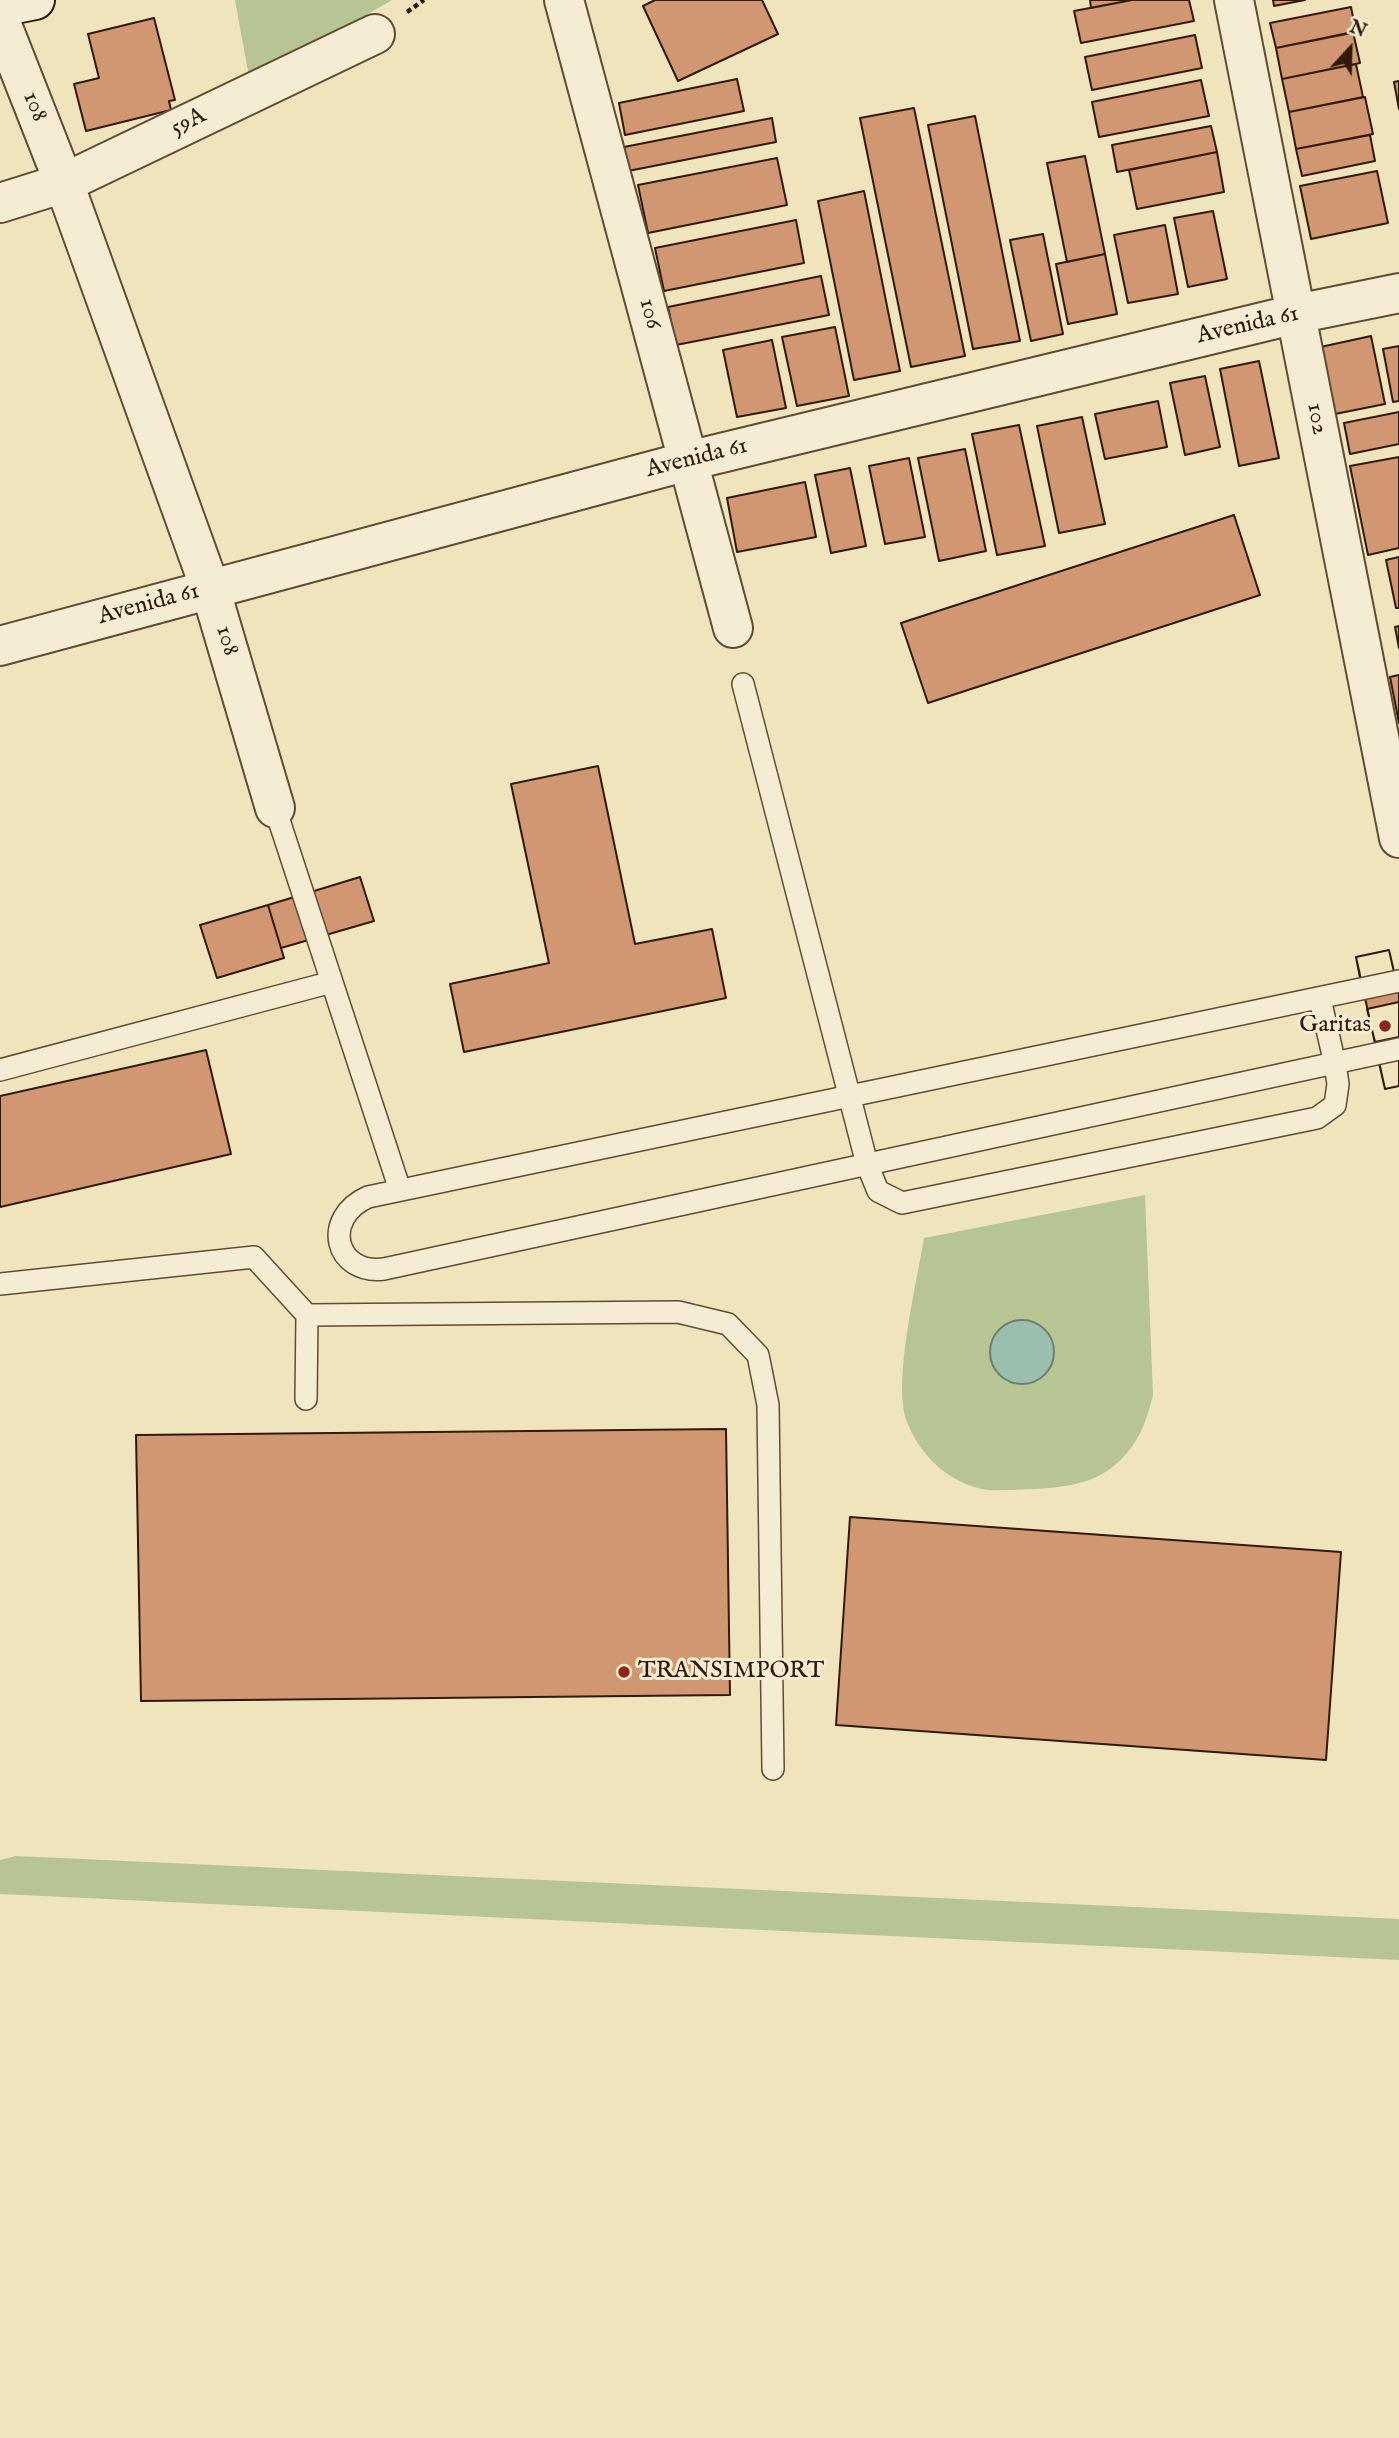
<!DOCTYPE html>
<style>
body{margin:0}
#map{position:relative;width:1399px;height:2438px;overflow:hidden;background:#f0e4bc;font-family:"IM FELL English",serif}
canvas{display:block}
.north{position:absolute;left:1315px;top:14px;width:70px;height:70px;-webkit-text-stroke:5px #f5edd3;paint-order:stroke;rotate:22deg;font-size:19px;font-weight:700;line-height:28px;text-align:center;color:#301908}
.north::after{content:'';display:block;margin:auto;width:24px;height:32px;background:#301908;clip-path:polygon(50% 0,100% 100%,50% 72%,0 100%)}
</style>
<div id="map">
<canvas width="1399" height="2438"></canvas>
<div class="north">N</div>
</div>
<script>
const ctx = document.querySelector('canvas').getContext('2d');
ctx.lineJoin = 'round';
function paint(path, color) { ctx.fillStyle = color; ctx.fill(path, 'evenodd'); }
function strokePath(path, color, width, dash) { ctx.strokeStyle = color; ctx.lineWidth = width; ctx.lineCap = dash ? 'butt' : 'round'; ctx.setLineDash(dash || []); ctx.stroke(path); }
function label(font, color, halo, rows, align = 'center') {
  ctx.font = font + ' "IM FELL English",serif'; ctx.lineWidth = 6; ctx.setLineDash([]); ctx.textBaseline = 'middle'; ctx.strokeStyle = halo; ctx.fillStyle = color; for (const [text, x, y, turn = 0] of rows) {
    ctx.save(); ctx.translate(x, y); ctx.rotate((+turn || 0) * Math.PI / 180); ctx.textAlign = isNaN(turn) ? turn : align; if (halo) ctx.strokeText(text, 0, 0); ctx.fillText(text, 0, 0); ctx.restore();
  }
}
paint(new Path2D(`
 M235 0H392L250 82Z
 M1145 1195 1153 1395C1146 1423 1138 1445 1116 1464 1094 1484 1065 1487 1036 1489 1021 1489 1004 1491 988 1490 951 1485 920 1456 907 1422 892 1383 917 1282 924 1238Z
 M16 1856 1399 1919V1960L0 1894V1860Z`), '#b6c593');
const water = new Path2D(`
 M990 1352a32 32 0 1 1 64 0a32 32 0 1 1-64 0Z`);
paint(water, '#9abfaf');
strokePath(water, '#707d6c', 2);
const building = new Path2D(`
 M655 0H762L778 34 678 81 643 6Z
 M1090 0H1132L1091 8Z
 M1132 0H1189L1194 21 1081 43 1074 11Z
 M1273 0H1305L1274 6Z
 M1351 7 1356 32 1276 48 1270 23Z
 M154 18 175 100 169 101 171 110 86 131 74 84 99 78 88 34Z
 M1353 32 1360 63 1282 79 1276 48Z
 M1195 35 1202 68 1092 90 1085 57Z
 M1356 64 1363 97 1289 112 1282 79Z
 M737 79 744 111 625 135 619 103Z
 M1201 80 1209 116 1099 137 1092 102Z
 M1399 81V109L1394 82Z
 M1365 97 1373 134 1296 149 1289 112Z
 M914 108 965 356 911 367 860 118Z
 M975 116 1020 341 973 349 928 125Z
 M772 118 776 142 628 171 624 147Z
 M1211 126 1217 152 1117 172 1112 145Z
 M1370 135 1375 161 1302 176 1296 149Z
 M1217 152 1224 192 1137 209 1129 170Z
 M1085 156 1105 254 1067 262 1047 163Z
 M777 158 787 205 648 233 638 185Z
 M1377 171 1388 223 1311 239 1300 186Z
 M864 191 900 371 854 380 818 201Z
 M1213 211 1227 279 1188 287 1174 218Z
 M796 220 804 263 664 291 655 248Z
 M1165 225 1178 294 1128 303 1114 235Z
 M1043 234 1063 334 1031 341 1010 240Z
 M1105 254 1117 314 1068 324 1056 264Z
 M821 276 829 315 676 345 668 307Z
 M835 327 849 396 797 406 782 337Z
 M1371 336 1385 404 1330 415 1316 348Z
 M772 340 786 408 737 417 723 350Z
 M1399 346V401L1393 402 1383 349Z
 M1259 361 1279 458 1239 466 1220 369Z
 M1205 376 1220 447 1185 455 1170 383Z
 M1158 401 1167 447 1105 459 1095 414Z
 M1399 412V444L1350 454 1344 423Z
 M1082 417 1105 524 1059 533 1037 426Z
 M1019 425 1045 546 997 555 972 434Z
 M965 449 986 551 939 561 918 458Z
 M1399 457V548L1368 555 1350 466Z
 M909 458 925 537 885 544 869 466Z
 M850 468 866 546 831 553 815 475Z
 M805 482 816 537 737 552 727 498Z
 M1234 515 1260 595 928 703 901 623Z
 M1399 557V608H1396L1386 560Z
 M1399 626V648L1395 627Z
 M1399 675V723L1390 677Z
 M598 766 635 944 712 929 726 998 464 1052 450 984 549 963 511 784Z
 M360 877 374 921 281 948 268 905Z
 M268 905 284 958 217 978 200 925Z
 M1389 950 1399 994V1086L1385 1089 1356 957Z
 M1389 950 1395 976 1361 983 1356 957Z
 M1399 1002V1037L1375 1042 1367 1009Z
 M206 1050 231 1154 0 1207V1096Z
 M1399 1059V1086L1385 1089 1379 1063Z
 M726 1429 730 1695 141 1701 136 1435Z
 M850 1517 1341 1552 1326 1760 836 1725Z`);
paint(building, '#d19773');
strokePath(building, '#301908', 2);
const lane = new Path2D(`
 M743 684 867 1164 878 1191 902 1203 1317 1118 1335 1105 1338 1084 1335 1064 1320 999
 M275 808 400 1190
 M1399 981 368 1197C321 1218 335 1275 384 1269L1399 1049
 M0 1070 332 982
 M0 1284 254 1257 307 1315 306 1399
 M307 1315 678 1312 728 1324 758 1355 768 1405 773 1769`);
const street = new Path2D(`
 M564 0 733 628
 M1234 0 1399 838
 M0 20 64 183 210 588 275 808
 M0 203 64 183 375 34
 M0 646 688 461 1296 314 1399 293`);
const secondary = new Path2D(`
 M0 7 35 0`);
strokePath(lane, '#604c35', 24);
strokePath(street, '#604c35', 42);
strokePath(secondary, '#301908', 42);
strokePath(new Path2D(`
 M407 12 424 0`), '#301908', 4.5, [5, 3.5]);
strokePath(lane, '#f5edd3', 21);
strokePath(street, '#f5edd3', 38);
strokePath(secondary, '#f5edd3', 38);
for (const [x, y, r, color] of [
 [1385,1026,7,"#8f2418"],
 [624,1672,7,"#8f2418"]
]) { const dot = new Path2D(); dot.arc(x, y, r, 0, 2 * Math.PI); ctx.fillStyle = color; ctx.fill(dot); strokePath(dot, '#f5edd3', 2.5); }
label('24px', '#301908', '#f5edd3', [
 ["108",34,107,68],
 ["59A",189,123,-26],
 ["106",649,314,75],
 ["Avenida 61",1248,326,-13],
 ["102",1316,419,79],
 ["Avenida 61",697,459,-14],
 ["Avenida 61",149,605,-15],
 ["108",226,641,73]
]);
label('24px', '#301908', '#f5edd3', [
 ["Garitas",1371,1026],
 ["TRANSIMPORT",638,1672,"left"]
], 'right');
</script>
